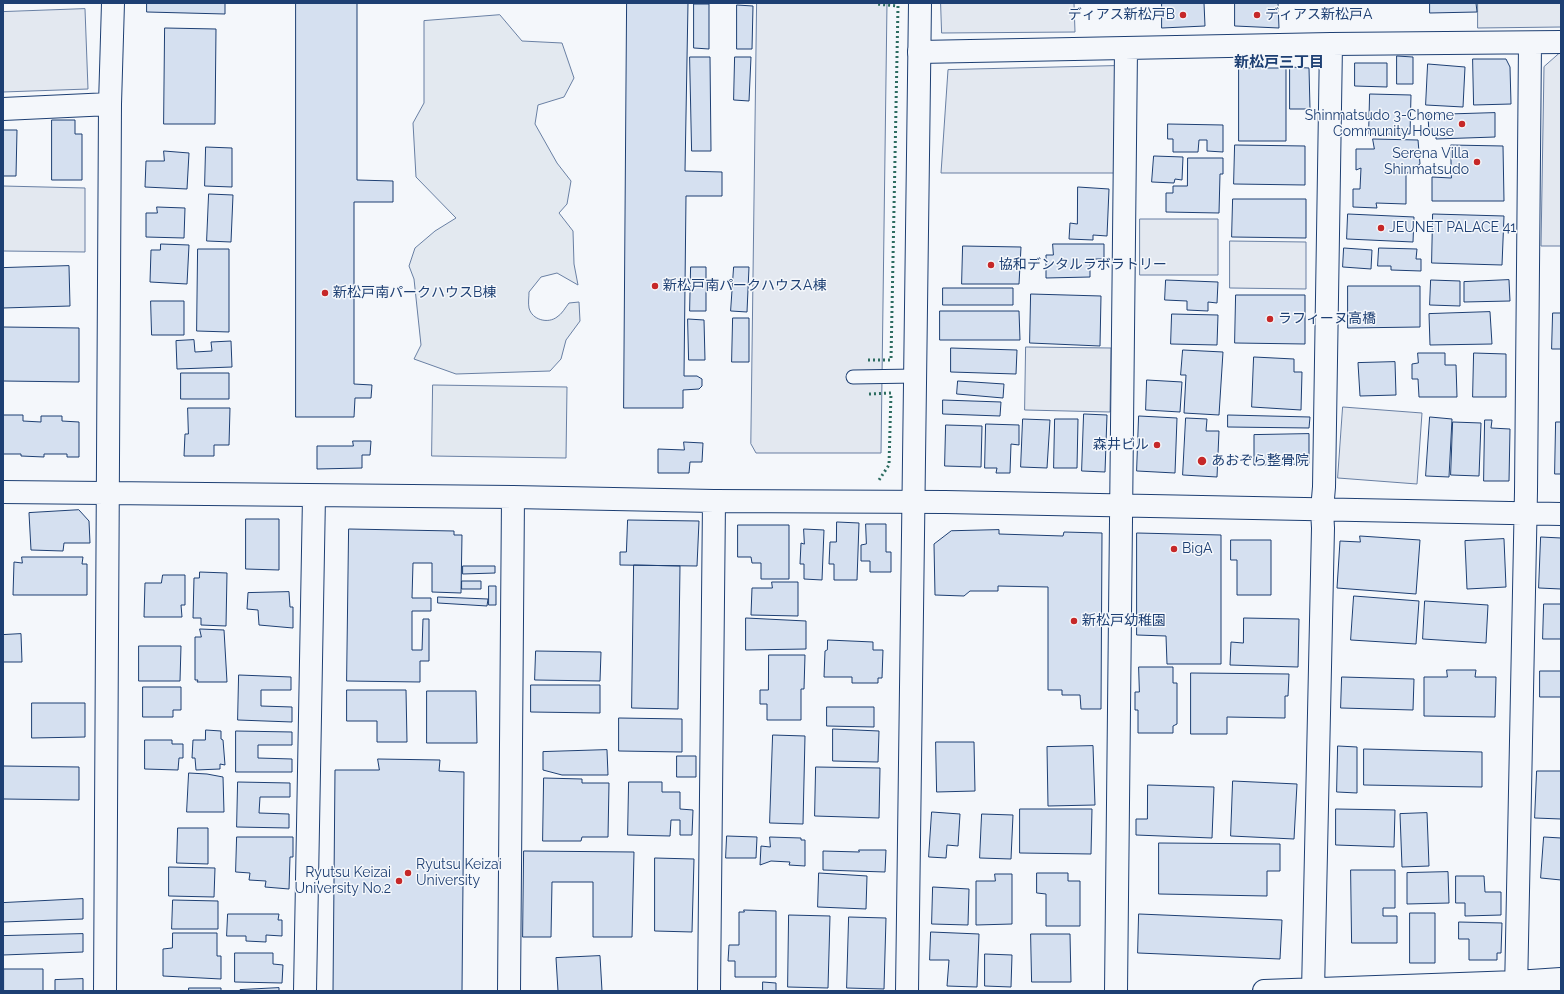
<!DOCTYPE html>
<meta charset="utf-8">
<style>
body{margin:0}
#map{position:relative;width:1564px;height:994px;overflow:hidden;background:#f4f7fb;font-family:Raleway,sans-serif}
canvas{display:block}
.frame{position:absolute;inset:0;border:4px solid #1d3f73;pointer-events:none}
</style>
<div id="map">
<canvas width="1564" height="994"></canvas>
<div class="frame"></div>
</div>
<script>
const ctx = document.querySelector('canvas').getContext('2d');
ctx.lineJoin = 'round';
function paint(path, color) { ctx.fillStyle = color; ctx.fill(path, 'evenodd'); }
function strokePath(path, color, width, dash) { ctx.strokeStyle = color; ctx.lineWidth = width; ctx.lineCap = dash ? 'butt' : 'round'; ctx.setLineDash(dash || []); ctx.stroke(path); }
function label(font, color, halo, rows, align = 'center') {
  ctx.font = font + ' Raleway,"Noto Sans JP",sans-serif'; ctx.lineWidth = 3; ctx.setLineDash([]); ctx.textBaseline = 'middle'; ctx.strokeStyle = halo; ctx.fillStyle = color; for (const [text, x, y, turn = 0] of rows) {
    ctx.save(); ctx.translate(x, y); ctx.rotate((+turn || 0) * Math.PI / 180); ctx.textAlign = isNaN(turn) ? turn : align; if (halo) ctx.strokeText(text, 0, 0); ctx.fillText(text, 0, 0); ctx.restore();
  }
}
const green = new Path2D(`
 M500 15 522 41 562 43 574 78 564 97 538 105 535 124 557 163 571 181 567 204 559 213 573 231 574 264 578 285 557 273 541 277 529 292C529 297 528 303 529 308 532 320 548 324 557 317 562 314 565 308 569 303L579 302 580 321 566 340 561 359 550 371 456 374 414 359 421 345 414 279 409 266 415 248 435 231 456 218 416 177 413 123 424 103V21Z
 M433 385 567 387 566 458 432 456Z`);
paint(green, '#e3e9f0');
strokePath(green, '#687fa3', 1);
const parking = new Path2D(`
 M757 3H887L881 453H756L751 444Z
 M941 3H1074L1075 32 942 33Z
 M1478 3H1561V27L1478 28Z
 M85 9 88 89 3 92V12Z
 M1561 52V246H1541L1544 67Z
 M1115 66 1114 173H941L948 70Z
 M3 186 85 188V252L3 251Z
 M1140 219H1218V275H1140Z
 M1230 241 1306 242V289L1230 288Z
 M1026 347 1111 348 1110 412 1025 410Z
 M1343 407 1422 413 1417 484 1338 478Z`);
paint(parking, '#e3e8f0');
strokePath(parking, '#687fa3', 1);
const building = new Path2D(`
 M147 3H225V14L147 12Z
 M296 3H357V180L393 181V202H354V384L372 385 371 398H355L354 417H296Z
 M627 3H688L685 171 722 172V196H686L684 376H697L702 379V386L699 389 683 390V408H624Z
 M1162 3H1204L1205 26 1162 28Z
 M1235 3H1278L1279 28 1235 26Z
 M1430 3H1476L1477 12 1430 13Z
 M694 4H709V49L694 48Z
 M737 5 753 6 752 49H737Z
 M165 28 216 29 215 124H164Z
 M1397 56 1413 57V84H1397Z
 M690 57H710L711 151H692Z
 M735 57H751L749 101 734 100Z
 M1473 59H1506L1510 67 1511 104 1474 105Z
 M1355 63H1387V87L1355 86Z
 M1428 64 1465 67 1463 107 1426 105Z
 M1290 67 1309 68 1310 109H1290Z
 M1239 68H1286V141H1239Z
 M1370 94 1411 95 1410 134H1369Z
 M1495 113V137L1436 139V134H1429L1428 115Z
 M52 120H75V134H82V180H52Z
 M1168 124 1223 125V152L1207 151V140H1199L1198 152H1173V139H1168Z
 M3 130H17L16 176H3Z
 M1373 139 1418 140 1420 164 1406 174V204L1376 203 1377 208 1353 207V189H1360L1361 168 1356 170V149H1374Z
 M1235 145 1305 146V185L1234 184Z
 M1451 145 1503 146 1504 201H1432V177L1451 178Z
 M206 147 232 148V187L205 186Z
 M164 151 189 153 187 189 145 187 146 161H164Z
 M1154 156 1183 157 1182 180 1175 179 1174 183 1152 182Z
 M1188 158H1223V174H1220L1219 213 1166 212V193H1173V186H1187Z
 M1078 187 1109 189 1107 236 1093 235V240L1069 239 1070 223 1077 224Z
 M209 194 233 195 231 242 207 241Z
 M1233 199H1306V238L1232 237Z
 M157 207 185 208 184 238 146 237V213H157Z
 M1348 214 1414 217 1413 242 1347 239Z
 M1433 214 1504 216 1502 265 1432 263Z
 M161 244 189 245 187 284 150 282 151 250H160Z
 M1053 244H1104V259H1090V277L1046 278V255H1053Z
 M963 246 1021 247 1019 284H962Z
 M1344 248 1372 250 1371 269 1343 267Z
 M1379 248 1417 249 1416 259H1421V271L1391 270V266H1378Z
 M198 249H229V332L197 331Z
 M69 266 70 306 3 308V268Z
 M691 267H706V311H690Z
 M734 267H749L747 312 731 311Z
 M1166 280 1218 282 1217 303 1208 302V311L1187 310V301L1165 300Z
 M1431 280 1460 281V306L1430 305Z
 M1509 280 1510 301 1464 302V282Z
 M1348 286H1420V327L1348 328Z
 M943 288H1013V305H943Z
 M1031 294 1101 296 1100 346 1030 343Z
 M1236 295H1305V344L1235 343Z
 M151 301H184V335H152Z
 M940 311H1019L1020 340H940Z
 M1490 312 1492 344 1430 345 1429 314Z
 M1553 313H1561V349H1552Z
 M1172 314 1218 315 1217 345 1171 344Z
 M733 318H749V362H732Z
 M688 319 704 320 705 360H689Z
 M3 327 79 328V382L3 381Z
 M194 340 195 352 212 351 211 342 231 341 232 367 177 369 176 341Z
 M951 348 1017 350 1016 374 951 372Z
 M1183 350 1223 352 1219 415 1184 413 1186 375H1181Z
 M1418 353H1445V365H1456L1457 397H1419L1418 379H1412V364L1418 363Z
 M1474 353 1506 354V397H1473Z
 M1254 357 1294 359V372H1302L1301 410 1252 407Z
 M1395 362 1396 395 1360 396 1358 363Z
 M181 373H229V399H181Z
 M1147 380 1182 382 1180 412 1146 410Z
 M958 381 1004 384 1003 398 957 394Z
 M943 400 1001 402 1000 416 943 414Z
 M188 408H230L229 445H214V456H184L185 434H188Z
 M1084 414 1107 415 1105 472 1082 471Z
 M3 415H23V421L41 422V416H62V421L79 422V457H67V454H44V457L21 456V454H3Z
 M1228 415 1310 417 1309 428 1228 427Z
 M1139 416 1177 418 1175 473 1137 471Z
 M1430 417 1452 419 1449 477 1426 476Z
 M1186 418 1207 419 1206 431H1219L1217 477 1183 475Z
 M1023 419 1050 420 1047 468 1021 467Z
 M1055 419H1078L1077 468H1054Z
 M1485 420H1492L1491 428 1510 429 1509 481H1484Z
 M1453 422 1481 423 1479 476 1451 475Z
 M1556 422H1561V474H1555Z
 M986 424 1019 425V445L1011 444 1010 473H996L997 468H985Z
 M946 425 982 426 981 467 945 466Z
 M1309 434V464L1254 465V435Z
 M353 441H371L370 455H362V468L317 469V446H353Z
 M684 442 703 443 702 462H690L689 473H658V449L684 450Z
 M79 510 89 521 90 543H64L63 551 31 550 29 513Z
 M246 519H279V570L246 569Z
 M628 520 699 521 697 566 620 565V552H626Z
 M837 522 859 523 857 580H834V564H829L830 542H836Z
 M866 524H886V552H891V572H870V561H861V545L866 544Z
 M738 525H789V579H761V563H752L751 557H738Z
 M349 529 454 531V535H462L461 593 432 592V563H413L412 598H431V611H412V650H422L423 619H429V661H420V682L347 681Z
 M804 529 824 530 822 580 804 579V564H800L801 543 804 544Z
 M999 530V534L1063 536 1064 532 1102 533 1101 709H1081L1080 695H1062V690H1048V587L998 586V591H970L964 596 935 595 934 544 951 531Z
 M1137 533 1221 535V664H1167L1166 636 1137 635Z
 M1360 536 1420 540 1416 594 1337 588 1340 541 1360 542Z
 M1541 537 1561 538V589L1539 588Z
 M1504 539 1506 587 1467 589 1465 541Z
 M1231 540H1271V595H1237V560H1231Z
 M22 557H83L82 564H87V595H13L14 562 22 563Z
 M634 565 680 566 678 709 632 708Z
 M463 566H495V573L463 574Z
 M200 572 227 573 226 626 201 625V618H193L194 578H199Z
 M163 575H185V605H181L182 617H144L145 583H161Z
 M462 581H481V589H462Z
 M772 582H798V616L751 615 752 588H772Z
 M489 586H496V605H489Z
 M289 592 290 607H293V628L259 625 258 610 247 609 248 593Z
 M1354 596 1419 601 1416 644 1351 640Z
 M438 597 488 599 487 606 438 603Z
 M1425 601 1488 605 1486 643 1423 639Z
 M1544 604H1561V639H1543Z
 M746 618 806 621V649L746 650Z
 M1244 618 1299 619 1298 667 1230 665 1231 642 1243 643Z
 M200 629 224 630 227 682H197L198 680H195V637H201Z
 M21 634 22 662H3V635Z
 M828 640 873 642V650H883L882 678H878V683H852V677H824L825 651 827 650Z
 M139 646H181L180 681H139Z
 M536 651 601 652 600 681 535 680Z
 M769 655H805L804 689H801V720H767V704H760V690H768Z
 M1139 667H1173V683H1177V724L1173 726V733H1138V710H1135V692H1139Z
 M1447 670H1476L1475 677H1496L1495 717 1424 716V677H1447Z
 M1540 671H1561V697H1540Z
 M1191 673 1289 674 1288 696H1285V718L1227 717V734H1191Z
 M239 675 291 677V690H261V706L292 707V722L238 720Z
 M1342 677 1414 679 1413 710 1341 708Z
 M531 685H600V713L531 712Z
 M143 687H181V710H173V717H143Z
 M347 690H406L407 742H377V721H347Z
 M427 691H476L477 743H427Z
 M32 703H85V737L32 738Z
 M827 707H874V727L827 726Z
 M619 718 682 719V752L619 751Z
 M833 729 879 731 878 762 833 761Z
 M206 730 221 731V739L223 740 225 765 220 764V769L196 770 195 758H192L193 740H205Z
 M236 731 292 732V745H258V758L292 759V772H236Z
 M773 735 805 736 803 824 770 823Z
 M145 740H172V744H183V758H179L178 770 145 769Z
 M936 742H974L975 791 937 792Z
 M1093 746 1095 805 1048 806 1047 747Z
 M1338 746 1357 747V793L1337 792Z
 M1364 749 1482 752V787L1364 785Z
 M607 750 608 775H562L543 770V752Z
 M677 756H696V777H677Z
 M378 759 440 760 439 771 464 772 462 991H333L335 770H379Z
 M3 766 79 767V800L3 799Z
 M816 767 880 768 879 818 815 816Z
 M1537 771H1561V819L1535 818Z
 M189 773 207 774 223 777 224 812H187Z
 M544 778 582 779V783H609L608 837H582L581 841H543Z
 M1233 781 1297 784 1294 839 1231 836Z
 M238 782 290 783V797H260L259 813 289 814V828L237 827Z
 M629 782H662V792H680V809L693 810 692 835H680V820H671L670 836 628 835Z
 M1148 785 1214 787 1212 838 1136 835V819H1147Z
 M1020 809H1092L1091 854 1020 853Z
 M1336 809 1395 810 1394 847 1336 845Z
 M932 812 960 814 958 846 947 845 946 858 929 857Z
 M1427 813 1429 866 1402 867 1400 814Z
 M982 814 1013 815 1011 859 980 858Z
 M178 828H208V864L177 863Z
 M727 836 757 837 756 858H726Z
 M237 837H293V857H290L289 889 265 887 266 881 249 880 250 873 236 872Z
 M770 837 801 838V840H805V866L789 865 790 862 771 861 760 865 761 846 770 847Z
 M1544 837 1561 838V880L1541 878Z
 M1159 843 1280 844V871H1267V896L1159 894Z
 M859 850H886L885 872 823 870V851L859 852Z
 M524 851 634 852 632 937H593V882H552L551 937H523Z
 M655 858 694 859 692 932 655 931Z
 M169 867 215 868 214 897 169 896Z
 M1351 870H1395V908H1383V916H1397V943H1352Z
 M1448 872 1449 903 1407 904V873Z
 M819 873 867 876 866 909 818 907Z
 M1037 873H1068V881H1080V926H1046V894L1037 893Z
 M995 874H1012V924L976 925V881H995Z
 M1456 876H1484L1485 892H1501V915L1465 916V903H1456Z
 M933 887 969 889 968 925 932 924Z
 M83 899V919L3 922V903Z
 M173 900 218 901V929H172Z
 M744 910 776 911V977H735V961H728L729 945H739V912H744Z
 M1410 913H1435V963H1410Z
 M228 914H279L278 920H282V936L266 935V942L246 941V936H227Z
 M1139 914 1282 920 1280 959 1138 953Z
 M789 915 830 916 828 988 788 987Z
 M849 917 886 918 884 989 847 988Z
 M1459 922 1502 923 1501 953H1497V960H1469V939H1459Z
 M931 932 979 934 977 987 947 986 949 960H930Z
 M173 933H217V956H221V979L163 976V949L172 948Z
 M83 934V952L3 955V936Z
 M1031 934H1070L1071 982H1032Z
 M235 953H273V964L283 965 282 983 235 982Z
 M985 954 1012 955 1011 987 985 986Z
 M600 956 602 991H558L556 958Z
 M4 969H43V991H4Z
 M83 979V991H55V980Z
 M763 982 776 983V991H763Z
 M189 988H221V991H189Z
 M279 988V991H240V990Z`);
paint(building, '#d5e0f0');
strokePath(building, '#1d3f73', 1);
const lane = new Path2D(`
 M853 377 915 376`);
const street = new Path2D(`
 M919 52 1331 44 1561 42
 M3 109 110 104
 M3 492 513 497 714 501 945 502 1561 514
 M105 991 110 104 113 3
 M305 991 314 496
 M509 991 513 497
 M709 991 714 501
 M1116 991 1126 49
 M1264 991 1516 982 1561 979
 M1313 991 1323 528 1322 510 1324 487 1331 44
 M1516 991 1526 491 1530 43`);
const secondary = new Path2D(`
 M907 991 920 3`);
strokePath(lane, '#1d3f73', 15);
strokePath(street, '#1d3f73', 24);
strokePath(secondary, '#1d3f73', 24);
strokePath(lane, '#f4f7fb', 13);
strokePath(street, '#f4f7fb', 22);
strokePath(secondary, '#f4f7fb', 22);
strokePath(new Path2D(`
 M868 360H891L898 6 876 4
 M869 394 891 393 889 465 879 480`), '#2c6c60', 3, [2, 3]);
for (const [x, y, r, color] of [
 [1183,15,4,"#c62828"],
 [1257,15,4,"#c62828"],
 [1462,124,4,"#c62828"],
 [1477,162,4,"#c62828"],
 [1381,228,4,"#c62828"],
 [991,265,4,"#c62828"],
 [655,286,4,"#c62828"],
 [325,293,4,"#c62828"],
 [1270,319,4,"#c62828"],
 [1157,445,4,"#c62828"],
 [1202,461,5,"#c62828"],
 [1174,549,4,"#c62828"],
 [1074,621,4,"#c62828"],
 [408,873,4,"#c62828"],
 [399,881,4,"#c62828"]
]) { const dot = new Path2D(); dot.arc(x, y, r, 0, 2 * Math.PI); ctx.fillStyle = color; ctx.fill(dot); strokePath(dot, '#f4f7fb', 1.5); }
label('14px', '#1d3f73', '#f4f7fb', [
 ["ディアス新松戸B",1175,15,"right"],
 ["ディアス新松戸A",1265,15],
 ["Shinmatsudo 3-Chome",1454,116,"right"],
 ["Community House",1454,132,"right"],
 ["Serena Villa",1469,154,"right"],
 ["Shinmatsudo",1469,170,"right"],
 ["JEUNET PALACE 41",1389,228],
 ["協和デンタルラボラトリー",999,265],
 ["新松戸南パークハウスA棟",663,286],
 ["新松戸南パークハウスB棟",333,293],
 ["ラフィーヌ高橋",1278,319],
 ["森井ビル",1149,445,"right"],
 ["あおぞら整骨院",1211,461],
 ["BigA",1182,549],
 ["新松戸幼稚園",1082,621],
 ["Ryutsu Keizai",416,865],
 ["University",416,881],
 ["Ryutsu Keizai",391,873,"right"],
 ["University No.2",391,889,"right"]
], 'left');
label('bold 15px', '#1d3f73', '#f4f7fb', [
 ["新松戸三丁目",1279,62]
]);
</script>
